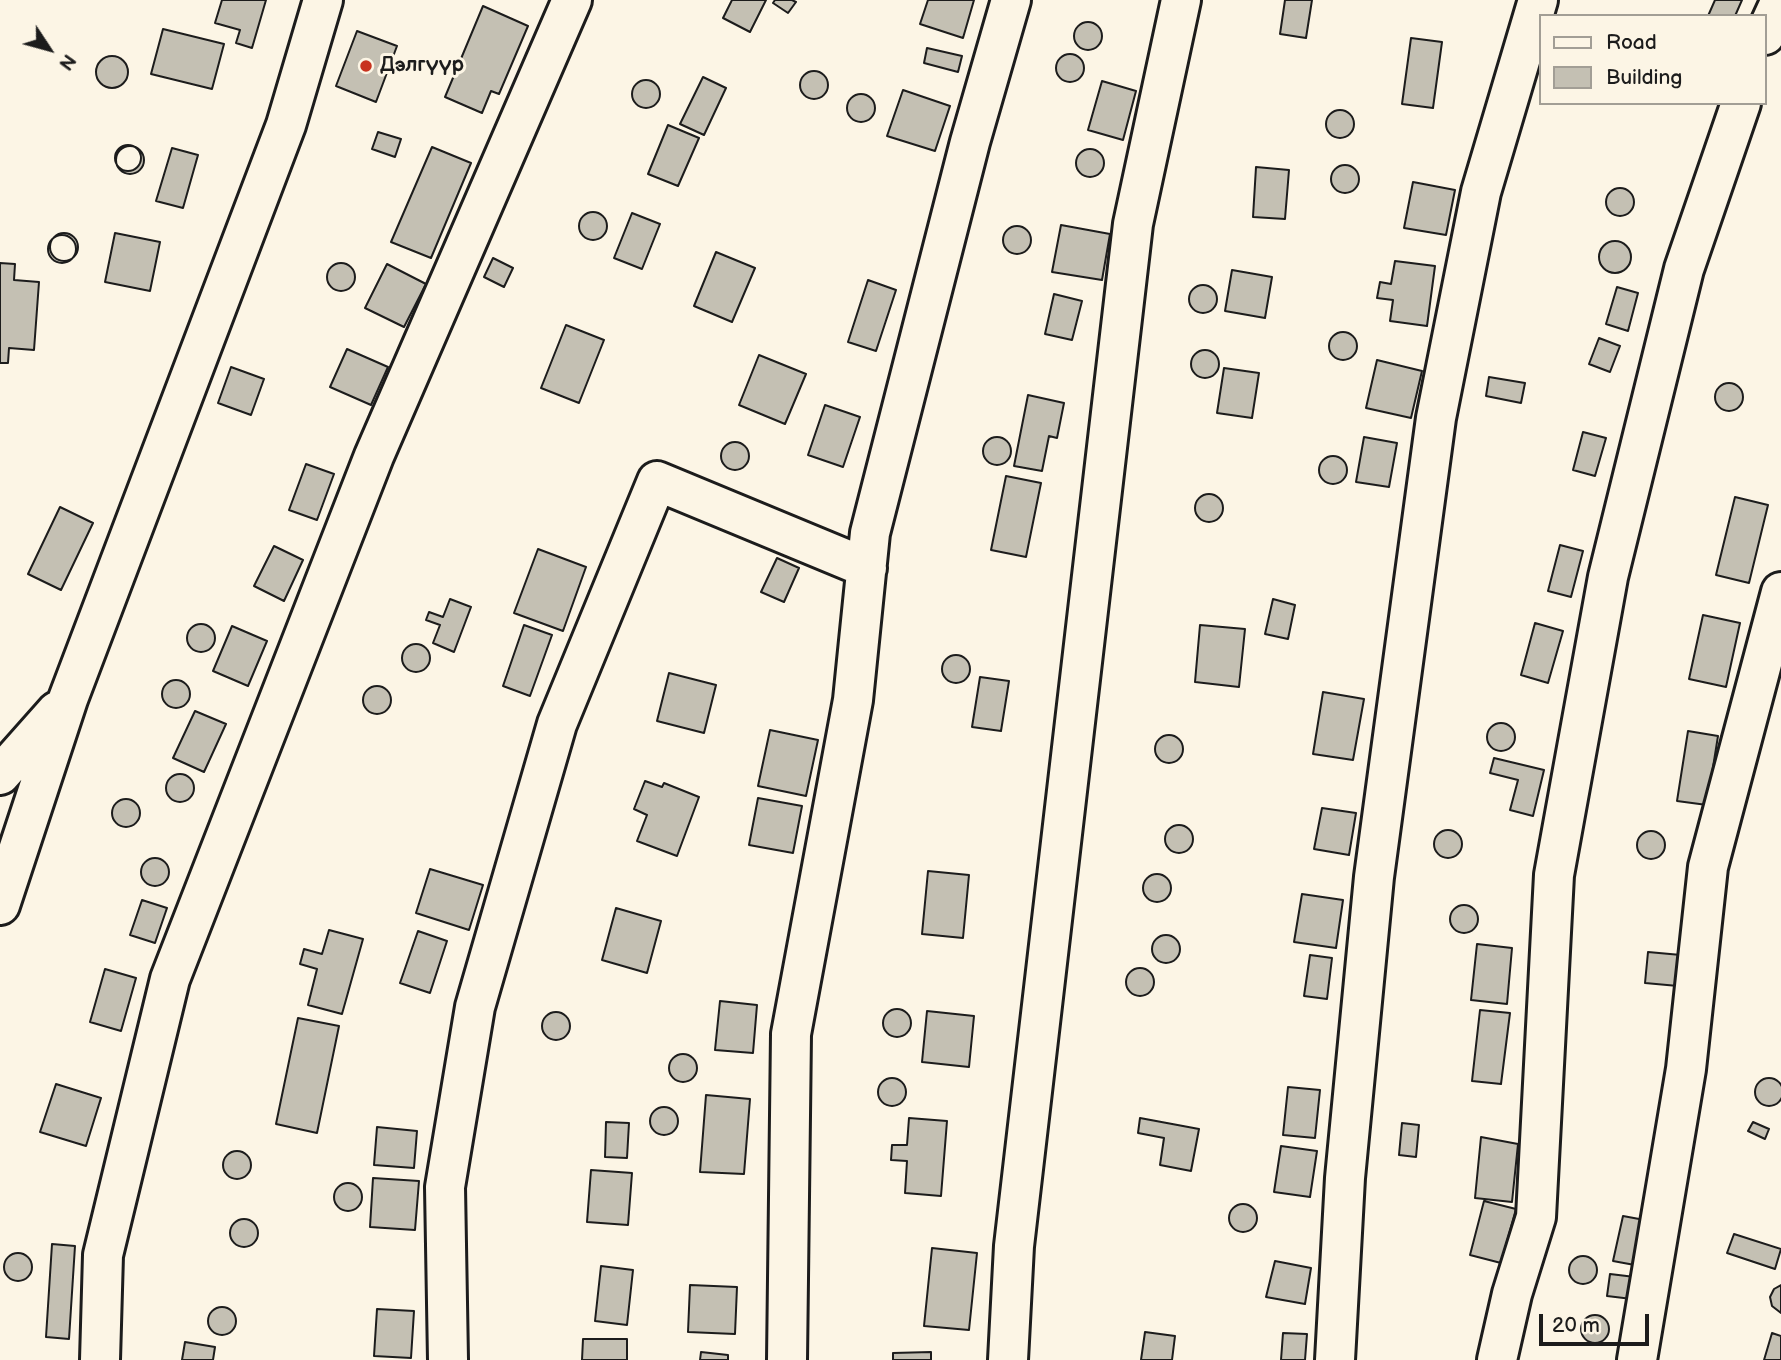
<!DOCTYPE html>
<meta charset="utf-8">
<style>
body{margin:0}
#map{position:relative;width:1781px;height:1360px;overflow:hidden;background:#fcf5e5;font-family:"Balsamiq Sans",sans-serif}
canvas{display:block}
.legend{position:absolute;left:1539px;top:14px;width:228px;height:91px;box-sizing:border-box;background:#fcf5e5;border:2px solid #a29e95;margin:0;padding:9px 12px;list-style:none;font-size:21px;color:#1c1c1c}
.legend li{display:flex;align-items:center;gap:14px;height:35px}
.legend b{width:35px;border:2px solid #a29e95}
.north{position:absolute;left:14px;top:14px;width:70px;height:70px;-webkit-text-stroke:5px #fcf5e5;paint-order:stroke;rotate:126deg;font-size:19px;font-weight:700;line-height:28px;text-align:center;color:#1c1c1c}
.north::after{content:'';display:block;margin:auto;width:24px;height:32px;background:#1c1c1c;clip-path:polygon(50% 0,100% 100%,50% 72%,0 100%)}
.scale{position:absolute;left:1539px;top:1314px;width:110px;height:32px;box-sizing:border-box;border:4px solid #1c1c1c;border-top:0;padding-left:9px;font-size:21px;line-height:24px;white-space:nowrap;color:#1c1c1c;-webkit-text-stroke:5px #fcf5e5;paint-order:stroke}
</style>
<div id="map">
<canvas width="1781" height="1360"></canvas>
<ul class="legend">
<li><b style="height:9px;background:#fcf5e5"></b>Road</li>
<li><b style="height:19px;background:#c4c0b3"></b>Building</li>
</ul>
<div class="north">N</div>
<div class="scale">20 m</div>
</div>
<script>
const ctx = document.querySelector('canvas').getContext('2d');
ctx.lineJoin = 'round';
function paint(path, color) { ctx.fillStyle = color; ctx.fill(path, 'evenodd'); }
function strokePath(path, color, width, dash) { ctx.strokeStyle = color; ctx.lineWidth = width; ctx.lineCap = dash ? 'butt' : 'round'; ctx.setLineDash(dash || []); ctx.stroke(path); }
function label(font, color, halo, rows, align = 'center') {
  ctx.font = font + ' "Balsamiq Sans",sans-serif'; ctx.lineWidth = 6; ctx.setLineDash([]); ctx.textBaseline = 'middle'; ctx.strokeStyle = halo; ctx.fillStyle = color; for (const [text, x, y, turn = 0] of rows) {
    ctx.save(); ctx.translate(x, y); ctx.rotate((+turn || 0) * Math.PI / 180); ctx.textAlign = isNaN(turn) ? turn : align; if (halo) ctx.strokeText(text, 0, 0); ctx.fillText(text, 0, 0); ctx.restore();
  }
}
const building = new Path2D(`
 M222 0H266L252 48 236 43 240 30 215 23Z
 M732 0H766L750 32 723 18Z
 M775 0H792L796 2 788 13 773 3Z
 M928 0H974L963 38 920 24Z
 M1285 0H1312L1306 38 1280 34Z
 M1715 0H1742L1735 16H1708Z
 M483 6 528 26 499 94 491 91 482 113 445 97Z
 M1074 36a14 14 0 1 1 28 0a14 14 0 1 1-28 0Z
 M163 29 224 44 212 89 151 74Z
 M357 31 397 46 376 102 336 86Z
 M1411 38 1442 42 1433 108 1402 104Z
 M927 48 962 56 958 72 924 63Z
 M1056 68a14 14 0 1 1 28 0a14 14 0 1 1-28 0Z
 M96 72a16 16 0 1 1 32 0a16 16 0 1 1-32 0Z
 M800 85a14 14 0 1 1 28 0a14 14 0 1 1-28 0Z
 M703 77 726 88 704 135 680 124Z
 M632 94a14 14 0 1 1 28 0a14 14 0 1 1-28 0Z
 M1102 81 1136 91 1123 140 1088 130Z
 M903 90 950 106 935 151 887 136Z
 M847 108a14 14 0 1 1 28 0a14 14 0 1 1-28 0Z
 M1326 124a14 14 0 1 1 28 0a14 14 0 1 1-28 0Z
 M668 125 699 138 678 186 648 174Z
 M378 132 401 139 395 157 372 149Z
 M115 158a13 13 0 1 1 26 0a13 13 0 1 1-26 0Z
 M116 160a14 14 0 1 1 28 0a14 14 0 1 1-28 0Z
 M432 147 471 163 431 258 391 242Z
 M172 148 198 155 183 208 156 201Z
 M1076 163a14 14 0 1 1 28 0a14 14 0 1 1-28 0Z
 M1331 179a14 14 0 1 1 28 0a14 14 0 1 1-28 0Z
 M1256 167 1289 170 1285 219 1253 217Z
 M1413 182 1455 190 1446 235 1404 228Z
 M1606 202a14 14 0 1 1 28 0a14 14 0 1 1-28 0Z
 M579 226a14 14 0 1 1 28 0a14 14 0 1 1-28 0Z
 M632 213 660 224 642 269 614 258Z
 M1061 225 1110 234 1102 280 1052 272Z
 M1003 240a14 14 0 1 1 28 0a14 14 0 1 1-28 0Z
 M50 247a14 14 0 1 1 28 0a14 14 0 1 1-28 0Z
 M115 233 160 242 150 291 105 282Z
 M48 249a14 14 0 1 1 28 0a14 14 0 1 1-28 0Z
 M1599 257a16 16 0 1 1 32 0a16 16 0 1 1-32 0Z
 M716 252 755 268 732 322 694 306Z
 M493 258 513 268 504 287 484 277Z
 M1395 261 1435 266 1427 326 1390 321 1393 300 1377 298 1380 282 1391 284Z
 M327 277a14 14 0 1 1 28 0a14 14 0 1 1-28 0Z
 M0 263 15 264 14 280 39 282 34 350 9 348 8 363H0Z
 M387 264 426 284 404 327 365 308Z
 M1232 270 1272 277 1265 318 1225 311Z
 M868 280 896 290 876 351 848 342Z
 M1189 299a14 14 0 1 1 28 0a14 14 0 1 1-28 0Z
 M1617 287 1638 293 1628 331 1606 324Z
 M1054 294 1082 301 1072 340 1045 334Z
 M566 325 604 340 579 403 541 388Z
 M1329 346a14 14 0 1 1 28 0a14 14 0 1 1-28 0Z
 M1599 338 1620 346 1610 372 1589 364Z
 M347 349 388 367 371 405 330 387Z
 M1191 364a14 14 0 1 1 28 0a14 14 0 1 1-28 0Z
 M759 355 806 374 785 424 739 405Z
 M1377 360 1422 371 1411 418 1366 408Z
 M231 367 264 379 251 415 218 403Z
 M1224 368 1259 373 1252 418 1217 413Z
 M1489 377 1525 383 1521 403 1486 396Z
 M1715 397a14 14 0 1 1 28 0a14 14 0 1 1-28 0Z
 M1028 395 1064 403 1057 438 1049 436 1042 471 1014 466Z
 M825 405 860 417 843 467 808 455Z
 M1583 432 1606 438 1595 476 1573 470Z
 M983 451a14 14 0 1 1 28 0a14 14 0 1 1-28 0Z
 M1364 437 1397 443 1389 487 1356 482Z
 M721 456a14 14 0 1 1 28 0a14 14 0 1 1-28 0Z
 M1319 470a14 14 0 1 1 28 0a14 14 0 1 1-28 0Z
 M306 464 334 474 317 520 289 510Z
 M1006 476 1041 483 1026 557 991 550Z
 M1195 508a14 14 0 1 1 28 0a14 14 0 1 1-28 0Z
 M1735 497 1768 505 1749 583 1716 575Z
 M60 507 93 523 61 590 28 574Z
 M1560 545 1583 551 1571 597 1548 591Z
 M274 546 303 560 284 601 254 586Z
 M538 549 586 567 563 631 514 613Z
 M777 558 799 568 784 602 761 592Z
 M450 599 471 607 454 652 433 643 440 625 426 620 429 612 443 617Z
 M1273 599 1295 605 1288 639 1265 634Z
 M1703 615 1740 623 1726 687 1689 679Z
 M1535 623 1563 631 1548 683 1521 675Z
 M187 638a14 14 0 1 1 28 0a14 14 0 1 1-28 0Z
 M524 625 552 635 530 696 503 686Z
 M1200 625 1245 629 1239 687 1195 682Z
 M232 626 267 641 248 686 213 671Z
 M402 658a14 14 0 1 1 28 0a14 14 0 1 1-28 0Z
 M942 669a14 14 0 1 1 28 0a14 14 0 1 1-28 0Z
 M669 673 716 685 704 733 657 721Z
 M980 677 1009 681 1001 731 972 727Z
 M162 694a14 14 0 1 1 28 0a14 14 0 1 1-28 0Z
 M363 700a14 14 0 1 1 28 0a14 14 0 1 1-28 0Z
 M1323 692 1364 699 1353 760 1313 754Z
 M195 711 226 724 204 772 173 758Z
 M1487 737a14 14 0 1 1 28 0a14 14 0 1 1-28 0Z
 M770 730 818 740 806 796 758 786Z
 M1688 731 1718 736 1707 805 1677 801Z
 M1155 749a14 14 0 1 1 28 0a14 14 0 1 1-28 0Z
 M1494 758 1544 770 1533 816 1510 810 1518 780 1490 773Z
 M166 788a14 14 0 1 1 28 0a14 14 0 1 1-28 0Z
 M645 781 662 787 664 783 699 797 677 856 637 841 647 815 634 809Z
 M758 798 802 806 793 853 749 845Z
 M112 813a14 14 0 1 1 28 0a14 14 0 1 1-28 0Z
 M1322 808 1356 813 1349 855 1314 849Z
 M1165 839a14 14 0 1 1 28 0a14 14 0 1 1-28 0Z
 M1434 844a14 14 0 1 1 28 0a14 14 0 1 1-28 0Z
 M1637 845a14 14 0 1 1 28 0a14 14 0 1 1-28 0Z
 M141 872a14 14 0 1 1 28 0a14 14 0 1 1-28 0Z
 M430 869 483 885 469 930 416 913Z
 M928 871 969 875 963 938 922 934Z
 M1143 888a14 14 0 1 1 28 0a14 14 0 1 1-28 0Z
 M1302 894 1343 900 1336 948 1294 942Z
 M142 900 167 908 155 943 130 935Z
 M1450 919a14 14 0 1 1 28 0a14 14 0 1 1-28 0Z
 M616 908 661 921 647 973 602 960Z
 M329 930 363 939 342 1014 308 1005 317 969 300 964 304 949 322 954Z
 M418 931 447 941 430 993 400 983Z
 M1152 949a14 14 0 1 1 28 0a14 14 0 1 1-28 0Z
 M1477 944 1512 948 1507 1004 1471 1000Z
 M1648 952 1681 955 1678 986 1645 983Z
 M1310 955 1332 958 1327 999 1304 996Z
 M1126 982a14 14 0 1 1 28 0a14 14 0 1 1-28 0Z
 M105 969 136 978 121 1031 90 1022Z
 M720 1001 757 1005 753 1053 715 1050Z
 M883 1023a14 14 0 1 1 28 0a14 14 0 1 1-28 0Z
 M1480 1010 1510 1013 1501 1084 1472 1081Z
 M927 1011 974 1016 969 1067 922 1062Z
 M542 1026a14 14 0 1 1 28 0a14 14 0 1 1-28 0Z
 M298 1018 339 1026 317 1133 276 1124Z
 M669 1068a14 14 0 1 1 28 0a14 14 0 1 1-28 0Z
 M878 1092a14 14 0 1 1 28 0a14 14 0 1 1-28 0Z
 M1755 1092a14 14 0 1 1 28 0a14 14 0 1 1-28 0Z
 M56 1084 101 1098 86 1146 40 1132Z
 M1288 1087 1320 1090 1315 1138 1283 1135Z
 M706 1095 750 1099 744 1174 700 1172Z
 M650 1121a14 14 0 1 1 28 0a14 14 0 1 1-28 0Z
 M909 1118 947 1121 941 1196 905 1193 907 1161 891 1160 892 1145H907Z
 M1140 1118 1199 1129 1191 1171 1160 1165 1164 1138 1138 1133Z
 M606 1122 629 1123 627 1158 605 1157Z
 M1753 1122 1769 1129 1765 1139 1748 1131Z
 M1402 1123 1419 1125 1416 1157 1399 1155Z
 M377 1127 417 1131 414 1168 374 1165Z
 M1481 1137 1518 1144 1512 1202 1475 1198Z
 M1281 1146 1317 1151 1310 1197 1274 1192Z
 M223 1165a14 14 0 1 1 28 0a14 14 0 1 1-28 0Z
 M591 1170 632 1173 628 1225 587 1222Z
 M373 1178 419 1181 415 1230 370 1227Z
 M334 1197a14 14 0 1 1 28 0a14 14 0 1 1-28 0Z
 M1484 1201 1516 1209 1501 1263 1470 1255Z
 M1229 1218a14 14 0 1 1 28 0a14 14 0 1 1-28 0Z
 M1623 1216 1650 1221 1640 1266 1613 1261Z
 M230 1233a14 14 0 1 1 28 0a14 14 0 1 1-28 0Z
 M1734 1234 1781 1249 1775 1269 1727 1253Z
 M52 1244 75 1246 69 1339 46 1337Z
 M932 1248 977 1253 969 1330 924 1326Z
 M4 1267a14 14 0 1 1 28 0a14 14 0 1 1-28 0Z
 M1569 1270a14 14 0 1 1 28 0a14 14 0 1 1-28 0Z
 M1275 1261 1311 1268 1305 1304 1266 1297Z
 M601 1266 633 1270 627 1325 595 1321Z
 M1610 1274 1635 1277 1632 1299 1607 1296Z
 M690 1285 737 1287 735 1334 688 1332Z
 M1781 1285V1313L1772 1306 1770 1297 1774 1289Z
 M208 1321a14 14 0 1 1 28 0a14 14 0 1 1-28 0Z
 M377 1309 414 1311 411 1358 374 1356Z
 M1581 1329a14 14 0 1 1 28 0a14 14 0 1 1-28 0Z
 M1145 1332 1175 1336 1172 1360H1141Z
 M1283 1333 1307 1334 1305 1360H1281Z
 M1772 1333 1781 1336V1360H1764Z
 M583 1339H627V1360H582Z
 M185 1342 215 1347 213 1360H182Z
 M701 1352 728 1355V1360H700Z
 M931 1352V1360H893V1353Z`);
paint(building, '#c4c0b3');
strokePath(building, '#1c1c1c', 2);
const street = new Path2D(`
 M1765 35 1781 0
 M0 775 57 711
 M0 905 68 699 286 125 323 0
 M100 1360 103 1255 170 979 374 456 572 0
 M448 1360 445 1187 475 1007 557 724 657 481 867 568
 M787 1360 791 1034 853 700 870 533 970 142 1011 0
 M1008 1360 1014 1246 1133 224 1181 0
 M1335 1360 1345 1178 1374 877 1436 418 1481 192 1538 0
 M1497 1360 1512 1294 1536 1217 1554 875 1608 577 1684 269 1741 103
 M1637 1360 1686 1069 1708 867 1781 592`);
strokePath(street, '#1c1c1c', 44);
strokePath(street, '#fcf5e5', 38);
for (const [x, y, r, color] of [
 [366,66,7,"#c8321e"]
]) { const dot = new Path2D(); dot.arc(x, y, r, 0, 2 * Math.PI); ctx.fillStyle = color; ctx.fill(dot); strokePath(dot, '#fcf5e5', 2.5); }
label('bold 21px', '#1c1c1c', '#fcf5e5', [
 ["Дэлгүүр",380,66]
], 'left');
</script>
